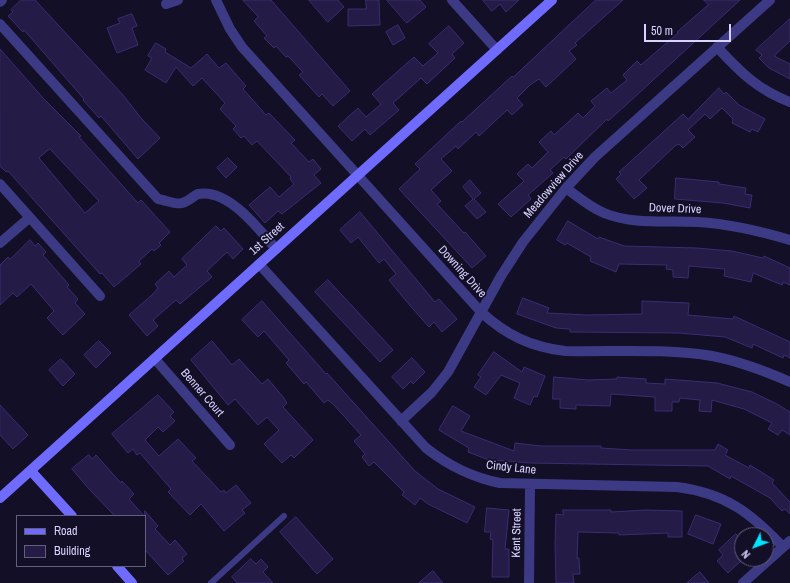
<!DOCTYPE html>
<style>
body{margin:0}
#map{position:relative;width:790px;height:583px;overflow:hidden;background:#130f26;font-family:"Archivo Narrow",sans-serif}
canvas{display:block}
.legend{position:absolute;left:16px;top:515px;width:130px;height:52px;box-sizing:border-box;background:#130f26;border:1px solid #625e7d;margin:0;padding:5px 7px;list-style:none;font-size:12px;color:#d9d4ff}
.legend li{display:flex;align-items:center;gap:8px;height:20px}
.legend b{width:20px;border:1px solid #625e7d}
.north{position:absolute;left:734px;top:527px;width:40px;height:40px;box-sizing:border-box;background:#130f26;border:1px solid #625e7d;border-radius:50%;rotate:228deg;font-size:11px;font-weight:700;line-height:16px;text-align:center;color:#d9d4ff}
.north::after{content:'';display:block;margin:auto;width:14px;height:18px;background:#00e5ff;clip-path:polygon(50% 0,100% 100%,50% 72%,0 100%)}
.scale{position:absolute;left:644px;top:24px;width:87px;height:18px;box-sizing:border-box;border:2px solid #d9d4ff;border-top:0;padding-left:5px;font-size:12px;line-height:14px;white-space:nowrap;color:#d9d4ff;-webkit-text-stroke:3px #130f26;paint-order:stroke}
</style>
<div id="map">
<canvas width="790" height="583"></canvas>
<ul class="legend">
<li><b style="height:5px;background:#6f6bff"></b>Road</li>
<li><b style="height:11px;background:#241b47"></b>Building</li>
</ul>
<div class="north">N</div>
<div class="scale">50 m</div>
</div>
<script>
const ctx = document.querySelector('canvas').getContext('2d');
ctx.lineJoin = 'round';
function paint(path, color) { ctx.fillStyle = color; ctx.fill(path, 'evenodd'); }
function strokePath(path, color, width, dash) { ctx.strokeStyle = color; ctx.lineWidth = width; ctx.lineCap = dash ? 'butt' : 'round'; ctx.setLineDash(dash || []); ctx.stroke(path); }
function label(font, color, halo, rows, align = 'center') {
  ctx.font = font + ' "Archivo Narrow",sans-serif'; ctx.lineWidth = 3.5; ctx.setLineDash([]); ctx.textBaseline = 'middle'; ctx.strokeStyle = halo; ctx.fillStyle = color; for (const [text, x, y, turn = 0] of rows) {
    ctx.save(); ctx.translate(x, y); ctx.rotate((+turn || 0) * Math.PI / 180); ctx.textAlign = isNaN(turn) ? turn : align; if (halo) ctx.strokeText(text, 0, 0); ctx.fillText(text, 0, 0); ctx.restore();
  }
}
const building = new Path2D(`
 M21 0H35L123 95 141 118 160 138 138 159 101 116 99 118 83 100 84 99 24 30 23 32 8 16 13 12 11 10Z
 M243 0H271L350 91 333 106 322 94 319 97 299 75 303 72 288 56 286 57 276 46 274 48 264 38 267 36 254 21 258 17Z
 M309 0H338L344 7 328 22Z
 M366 0H379L380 25 348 26V9H366Z
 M387 0H420L426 7 407 23Z
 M483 0H519L506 12 500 4 492 11Z
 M596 0H623L575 43 577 45 569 51 576 59 546 87 539 79 530 85 517 98 523 105 512 115 507 110 479 136 476 132 458 149 456 146 441 159 452 171 431 190 441 201 437 204 464 233 465 232 486 256 472 268 399 189 420 169 415 164 461 121 462 122 512 76 513 77Z
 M704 0H740L626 105 608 121 607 119 566 159 564 157 550 170 553 173 528 195 531 199 511 217 498 204 524 181 517 174 528 164 532 168 548 152 539 142 551 131 554 135 578 113 583 118 595 106 591 101 607 88 611 93 627 80 623 75 637 61 641 65 678 33 677 32 708 5Z
 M132 14 137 26 132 28 138 45 117 53 107 28 120 23 118 19Z
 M790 19V41L774 56 790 64V79L769 68 759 58 762 55 756 50Z
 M398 25 405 38 393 45 386 32Z
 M449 26 464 43 452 54 455 58 427 84 421 78 393 103 399 110 370 135 365 129 352 141 338 126 358 108 366 117 381 104 372 94 414 57 423 66 438 53 429 44Z
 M156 43 166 49 165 52 191 68 207 54 219 68 226 63 246 86 243 89 266 115 269 113 295 140 291 143 309 162 313 159 321 169 314 175 321 183 282 214 278 211 265 223 249 205 270 187 279 197 294 184 290 179 291 177 257 141 252 145 244 136 241 138 233 129 236 126 220 109 225 103 202 78 193 86 176 67 166 83 145 70 152 58 148 56Z
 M0 49 44 99 81 136 79 137 138 203 141 200 170 232 159 243 161 245 154 251 152 249 139 261 141 264 114 287 102 273 100 274 8 171 6 172 0 166ZM50 149 99 201 85 213 39 158Z
 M719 88 724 94 726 92 739 105 765 119 758 132 752 129 750 132 732 123 733 119 722 108 710 119 705 114 688 130 695 137 683 148 679 144 675 146 639 180 647 188 634 199 616 179 621 174 619 172 683 114 688 119Z
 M228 158 237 167 226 178 217 168Z
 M676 178 719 182V184L746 188 745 194 752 195 750 208 723 203 675 199Z
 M470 180 481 193 474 199 486 212 477 219 465 206 473 199 463 187Z
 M360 212 435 302 439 299 457 319 442 332 434 322 429 327 406 301 389 280 396 274 384 259 379 263 358 237 351 243 340 230Z
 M568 221 598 239 599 237 624 246 696 248 732 251 763 258 764 256 790 268V285L783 282 782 285 753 273 751 282 724 276 725 269 689 266 688 278 673 277V270L666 269 667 265 619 264 616 272 590 261 591 257 567 243 565 245 557 240Z
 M216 226 221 231 224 228 243 249 233 259 227 252 207 271 212 277 180 304 176 300 153 320 158 326 147 336 129 315 153 294 158 288 155 284 169 271 174 277 187 265 182 259Z
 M30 240 35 246 38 243 46 252 43 255 69 285 67 287 78 299 75 303 85 314 63 335 47 318 54 311 31 284 17 297 13 293 0 305V265L8 257 10 259Z
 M328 280 393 350 380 362 315 292Z
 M523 298 549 308 547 313 587 315 642 314V301L689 303 688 315 733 319 734 316 790 342V358L784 355 783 358 753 344 752 348 725 337 679 333 570 332V329L556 328 517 314Z
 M262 301 326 374 327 373 415 471 438 489 475 507 467 523 428 504 420 498 415 505 402 495 404 492 374 462 369 466 362 457 365 454 354 441 361 435 333 404 328 400 324 403 306 382 304 384 286 363 289 360 264 331 258 337 242 320Z
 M99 341 111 353 96 368 84 355Z
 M212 341 232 365 239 359 262 384 268 379 283 397 287 403 283 407 313 440 294 458 291 455 282 463 264 444 279 430 267 417 258 425 235 399 228 405 191 360Z
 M494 352 522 372 524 367 545 376 537 397 534 396 530 405 514 398 520 383 501 375 486 395 474 387 481 377 478 375Z
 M412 358 425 372 413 384 411 381 403 389 392 377Z
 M61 359 75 374 63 386 49 370Z
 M554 377 588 380 617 379V377L646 379V383L665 384V379L717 383 752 392 777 404 790 412V435L782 430 778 435 768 429 772 423 744 409 712 400 711 412 699 411 700 400 680 398 679 402H672V411H655V397L611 394 610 406 576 405V409L560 408V399H553Z
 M158 395 174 412 170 416 175 421 163 432 158 427 145 440 159 456 178 439 196 458 192 461 221 492 224 490 226 493 236 485 251 503 242 510 245 513 224 531 201 504 190 515 168 492 171 489 140 453 137 455 133 449 128 453 112 434Z
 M0 405 28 435 13 449 0 435Z
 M453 406 470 416 461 431 514 451 515 443 541 446H601V448L633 450H715L718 444 728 450 725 455 749 468 750 465 774 480 772 483 790 502V514L785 509 782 511 770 498 731 476 730 479 708 466 530 463 494 460V462L468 452 469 448 439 430Z
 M89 455 92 459 96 455 121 483 122 481 134 494 129 499 144 516H115L89 489 72 469Z
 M487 508 509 510 505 549H509V577H492L493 540 490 539 491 532H485Z
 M563 510H611V512L646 510 682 511V537H668V533L619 535V533L578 532 577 558H579L580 574H573L574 583H556L555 545 556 514 563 515Z
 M145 511 158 526 155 529 170 545 175 540 187 554 182 558 184 561 168 575 145 550Z
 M696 515 721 524 713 544 688 534Z
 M296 517 333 559 317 574 280 532Z
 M736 534 742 541V560L728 573 717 561 723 555 719 550Z
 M251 559 256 564 261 559 268 567 263 572 273 583H237L232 577Z
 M433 571 443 583H419Z
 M700 572 709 583H687Z`);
paint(building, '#241b47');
strokePath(building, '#3b2d73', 1);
strokePath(new Path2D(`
 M211 583 284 516`), '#3d3a85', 6);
strokePath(new Path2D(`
 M216 0 230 29 242 47 481 312C506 335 531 347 565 351 611 352 667 348 712 356 739 361 765 371 790 382
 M452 0 497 50
 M0 2 2 0
 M166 4 178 0
 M0 24 158 199C165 200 176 205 182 203 188 202 193 196 198 194 228 188 259 229 276 249
 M717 47C740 72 758 90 790 102
 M0 184 100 296
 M566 188C578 197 590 207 604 213 633 225 667 220 698 222 729 224 760 231 790 240
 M0 243 29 218
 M259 264 426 448C449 466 471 477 500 483L677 487C725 493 751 513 783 547
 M155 359 230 445
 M401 421 432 392 448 372 501 276 523 242 566 188 595 157 770 0
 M529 583 530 484
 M743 583 790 541`), '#3d3a85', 10);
strokePath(new Path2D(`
 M31 471 72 516
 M0 498 552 0
 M117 566 132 583`), '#6f6bff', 10);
label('12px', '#d9d4ff', '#130f26', [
 ["Meadowview Drive",554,185,-49],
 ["Dover Drive",675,209,2],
 ["1st Street",267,239,-42],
 ["Downing Drive",462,272,48],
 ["Benner Court",202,393,49],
 ["Cindy Lane",511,468,6],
 ["Kent Street",517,533,-89]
]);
</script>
